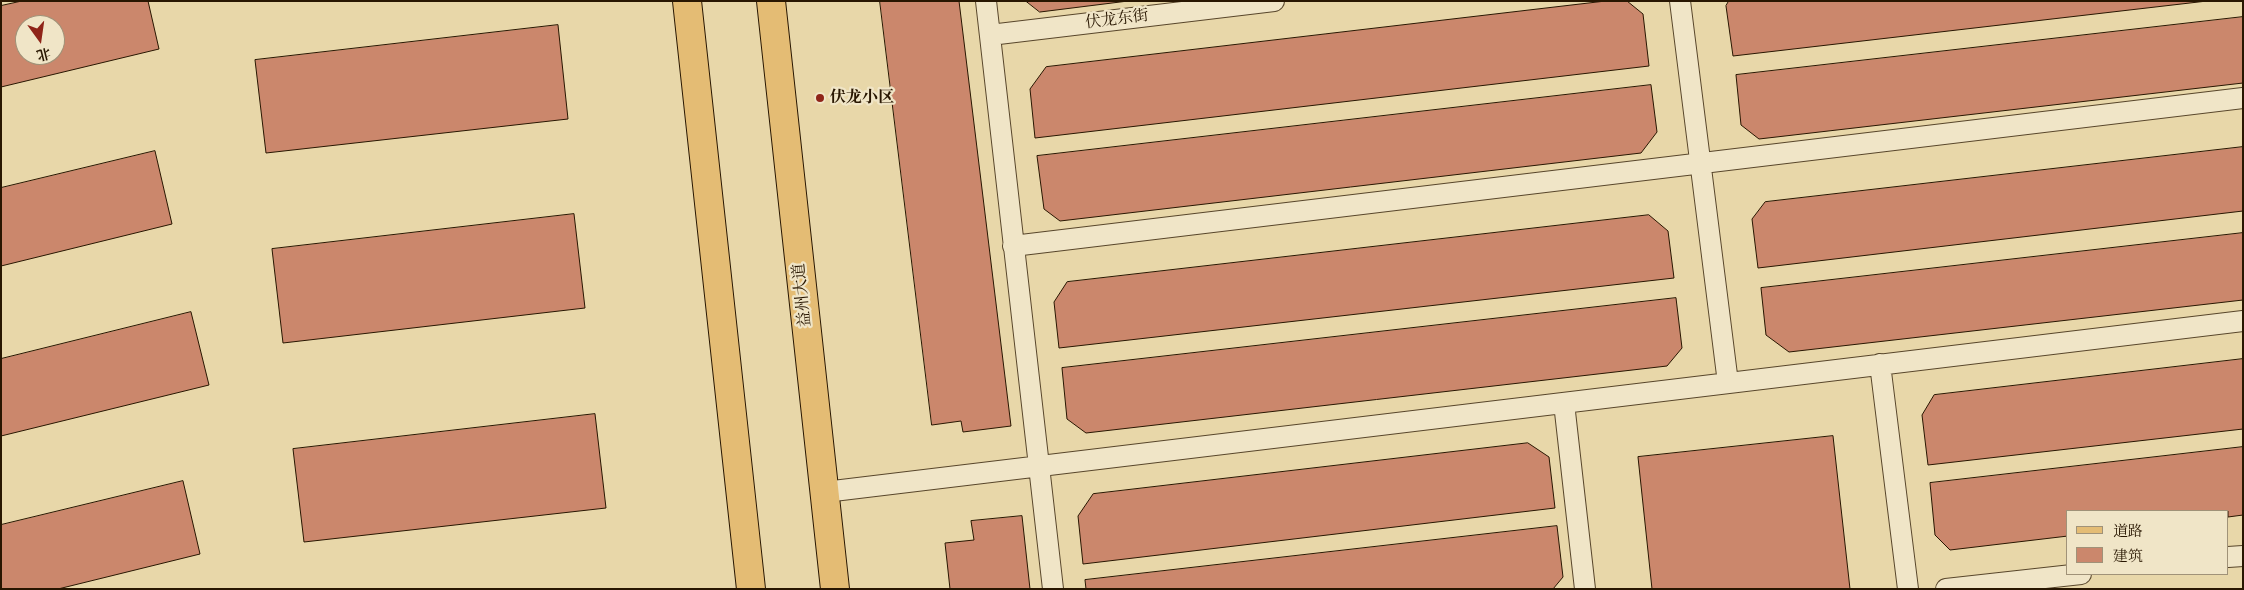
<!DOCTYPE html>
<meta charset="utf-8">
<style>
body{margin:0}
#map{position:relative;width:2244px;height:590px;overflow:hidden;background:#e8d7a9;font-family:Cardo,"Noto Serif SC",serif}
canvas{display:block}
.frame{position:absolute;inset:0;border:2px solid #281601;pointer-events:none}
.legend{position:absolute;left:2066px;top:510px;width:162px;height:65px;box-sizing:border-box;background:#f0e5c7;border:1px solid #a09278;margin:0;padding:6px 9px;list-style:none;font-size:15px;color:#281601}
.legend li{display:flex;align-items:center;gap:10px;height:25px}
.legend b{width:25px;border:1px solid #a09278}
.north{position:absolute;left:15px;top:15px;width:50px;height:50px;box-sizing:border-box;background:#f0e5c7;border:1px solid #a09278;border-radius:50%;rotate:166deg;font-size:14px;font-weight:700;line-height:20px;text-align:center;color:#281601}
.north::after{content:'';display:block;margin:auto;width:18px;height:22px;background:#8f2418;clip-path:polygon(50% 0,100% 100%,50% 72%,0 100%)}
</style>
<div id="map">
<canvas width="2244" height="590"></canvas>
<div class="frame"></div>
<ul class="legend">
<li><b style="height:6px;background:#e4bc74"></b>道路</li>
<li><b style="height:14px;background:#cb876c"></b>建筑</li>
</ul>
<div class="north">北</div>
</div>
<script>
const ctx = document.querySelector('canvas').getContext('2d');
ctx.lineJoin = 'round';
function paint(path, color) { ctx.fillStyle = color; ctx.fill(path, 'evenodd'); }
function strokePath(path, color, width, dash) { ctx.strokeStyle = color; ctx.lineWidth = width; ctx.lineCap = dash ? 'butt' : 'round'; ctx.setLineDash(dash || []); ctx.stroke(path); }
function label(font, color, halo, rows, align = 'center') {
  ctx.font = font + ' Cardo,"Noto Serif SC",serif'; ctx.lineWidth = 4.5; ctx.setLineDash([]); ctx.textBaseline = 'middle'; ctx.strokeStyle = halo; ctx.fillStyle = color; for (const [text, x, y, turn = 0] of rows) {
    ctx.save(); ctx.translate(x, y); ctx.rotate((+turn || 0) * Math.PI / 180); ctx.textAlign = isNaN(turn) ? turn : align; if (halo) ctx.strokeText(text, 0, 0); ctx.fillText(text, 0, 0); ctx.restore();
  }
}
const building = new Path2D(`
 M22 1H148L159 49 1 87V6ZM25 25H55V55H25Z
 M880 1H959L1011 426 963 432 961 421 932 425Z
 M1026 1H1128L1040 12Z
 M1606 1H1627L1643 14 1649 66 1035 138 1030 89 1046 67Z
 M1729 1H2207L1733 56 1726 6Z
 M2243 17V83L1759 139 1741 125 1736 75Z
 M558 25 568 119 266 153 255 60Z
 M1651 85 1657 132 1641 153 1060 221 1044 209 1037 156Z
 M2243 147V211L1758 268 1752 219 1765 202Z
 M155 151 172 224 1 266V188Z
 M574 214 585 308 283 343 272 249Z
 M1649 215 1668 231 1674 278 1059 348 1054 302 1067 282Z
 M2243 233V300L1789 352 1766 335 1761 288Z
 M1676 298 1682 348 1667 366 1086 433 1067 419 1062 368Z
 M191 312 209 385 1 436V359Z
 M2243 359V429L1928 465 1922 415 1934 395Z
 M595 414 606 508 304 542 293 449Z
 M1833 436 1850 589H1652L1638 457Z
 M1528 443 1549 457 1555 508 1083 564 1078 516 1093 494Z
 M2243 447V515L2228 517V511H2068V536L1950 550 1935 535 1930 483Z
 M183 481 200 554 58 589H1V525Z
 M1022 516 1030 589H950L945 543 974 540 971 521Z
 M1557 526 1563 577 1553 589H1086L1085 580Z`);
paint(building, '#cb876c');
strokePath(building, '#281601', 1);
const service = new Path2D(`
 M986 1 1053 589
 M1680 1 1728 383
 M990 35 1274 1
 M1013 246 2243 98
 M1880 364 1908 589
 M1564 403 1585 589
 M825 492 2243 321
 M2228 557 2243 556
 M1946 589 2081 574`);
const primary = new Path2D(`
 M687 1 751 589
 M771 1 835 589`);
strokePath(service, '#58462b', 22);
strokePath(primary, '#281601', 30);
strokePath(service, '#f0e5c7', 20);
strokePath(primary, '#e4bc74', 28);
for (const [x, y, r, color] of [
 [820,98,5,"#8f2418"]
]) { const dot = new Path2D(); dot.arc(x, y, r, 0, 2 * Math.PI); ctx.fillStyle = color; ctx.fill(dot); strokePath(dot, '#f0e5c7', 2); }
label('16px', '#281601', '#f0e5c7', [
 ["伏龙东街",1117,20,-7],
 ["益州大道",803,295,-96]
]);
label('bold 16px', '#281601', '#f0e5c7', [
 ["伏龙小区",830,98]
], 'left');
</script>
